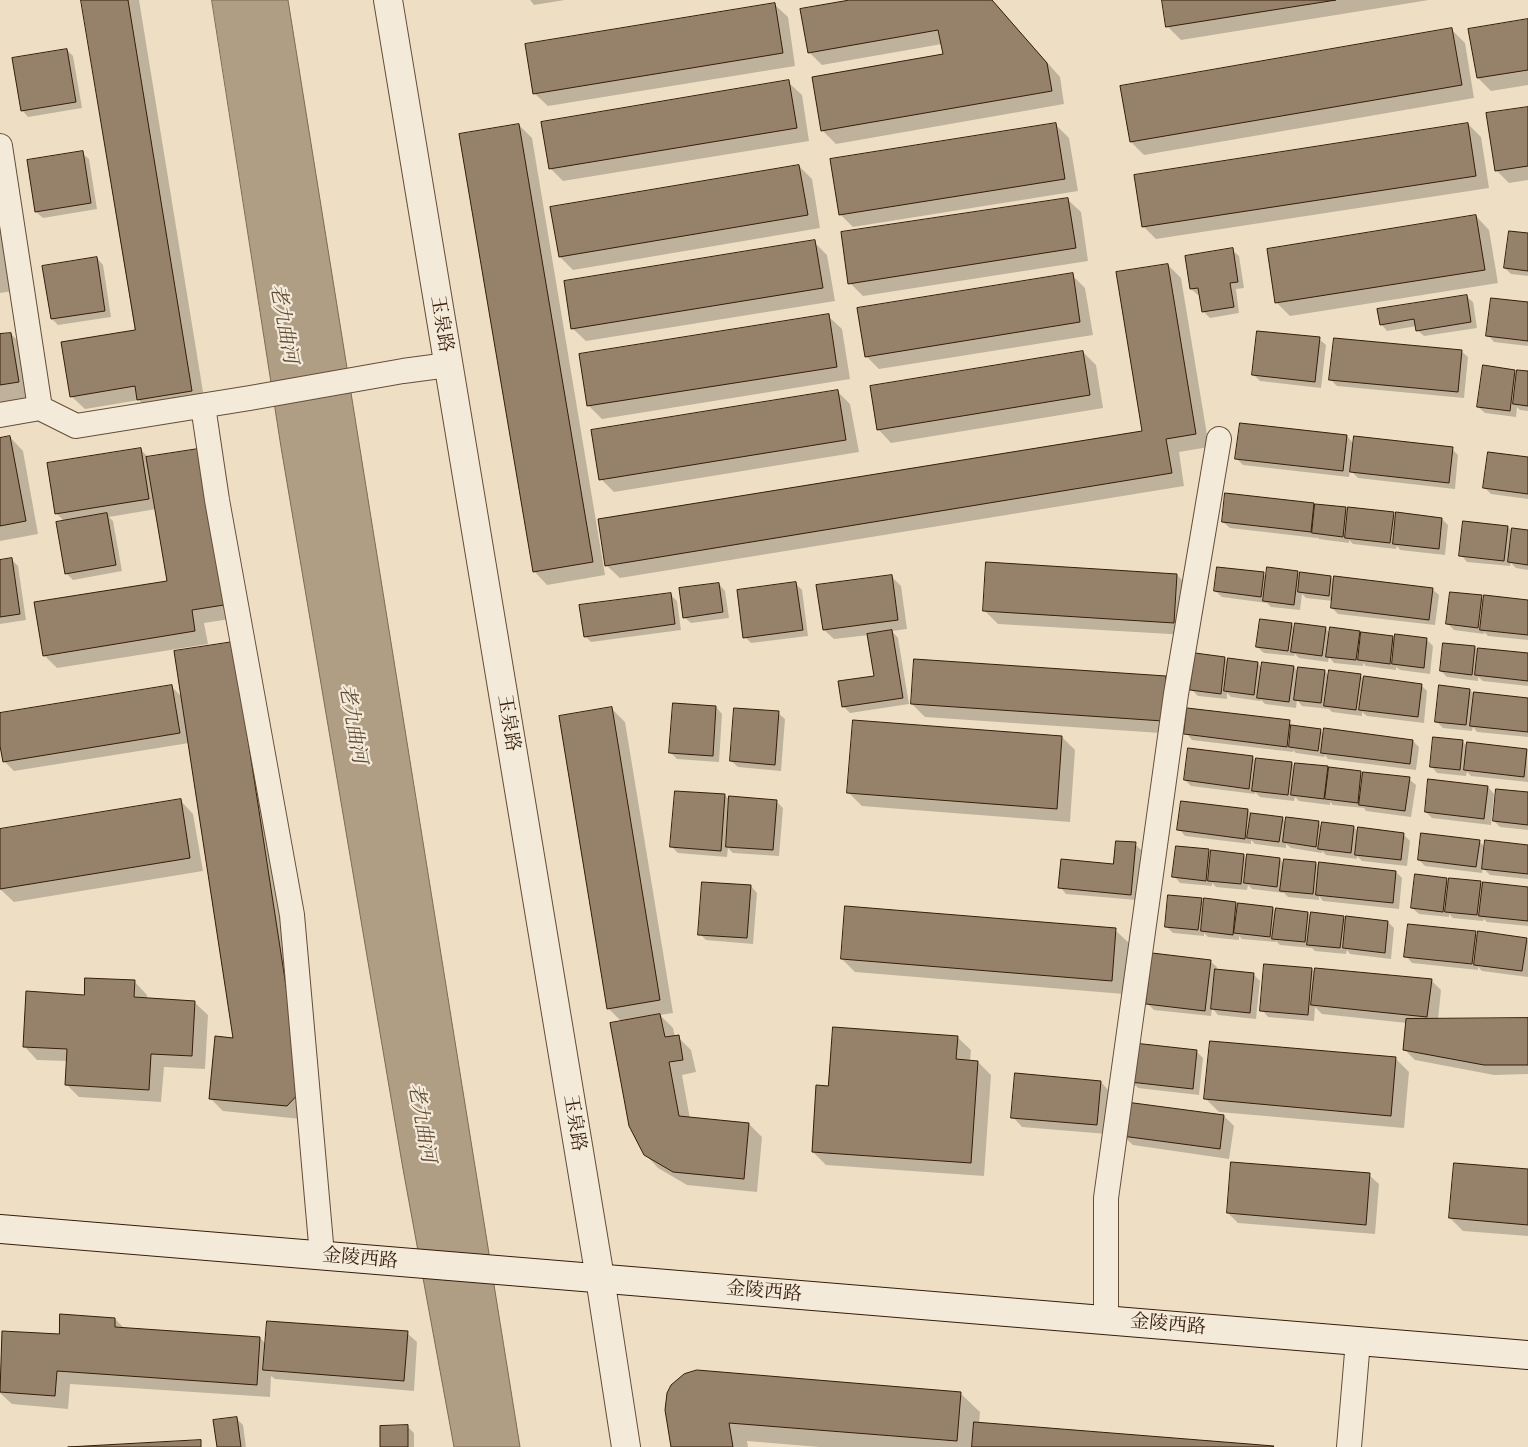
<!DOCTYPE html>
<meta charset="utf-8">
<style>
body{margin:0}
canvas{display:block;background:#eedfc4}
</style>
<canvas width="1528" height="1447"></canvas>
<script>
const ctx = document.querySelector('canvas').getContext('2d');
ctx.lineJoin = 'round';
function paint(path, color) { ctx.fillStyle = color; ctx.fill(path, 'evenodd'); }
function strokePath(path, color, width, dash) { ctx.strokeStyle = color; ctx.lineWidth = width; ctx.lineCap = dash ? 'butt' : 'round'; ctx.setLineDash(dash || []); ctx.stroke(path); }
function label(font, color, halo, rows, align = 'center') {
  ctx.font = font + ' "Gentium Book Plus","Noto Serif SC",serif'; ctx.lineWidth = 4.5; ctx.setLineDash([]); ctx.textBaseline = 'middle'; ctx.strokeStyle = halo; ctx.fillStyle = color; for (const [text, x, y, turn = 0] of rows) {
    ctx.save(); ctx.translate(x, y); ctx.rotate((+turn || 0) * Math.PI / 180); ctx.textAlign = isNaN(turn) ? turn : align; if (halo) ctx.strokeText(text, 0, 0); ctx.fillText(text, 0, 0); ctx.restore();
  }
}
const water = new Path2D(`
 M212 0H288L520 1447H454L403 1169 281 447Z`);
paint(water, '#af9d84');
strokePath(water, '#7f6a53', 1);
paint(new Path2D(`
 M83 0H139L205 404 151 413 139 400 85 409 71 396 137 331Z
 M530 0H565L534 5Z
 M857 0H992L1060 77 1064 104 836 144 823 131 944 55 942 44 822 65 809 52Z
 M1163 0H1429L1181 40 1167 26Z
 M774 4 788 17 795 66 548 106 534 93Z
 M1528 20V85L1491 91 1478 78Z
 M1452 30 1465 43 1474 98 1144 155 1131 142Z
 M67 50 73 56 82 108 28 117 22 110Z
 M788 82 802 95 809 141 563 181 550 168Z
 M1528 108V180L1509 183 1496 170Z
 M1468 124 1481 137 1489 188 1156 239 1143 226Z
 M519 125 532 138 605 575 547 585 534 571Z
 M1056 125 1069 138 1078 191 853 227 840 214Z
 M82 153 89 159 97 209 43 218 36 212 28 161Z
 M799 166 812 179 820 228 573 270 560 257Z
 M1067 199 1081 212 1088 261 863 296 850 283Z
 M1476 216 1489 230 1498 283 1290 316 1277 303Z
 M0 228 12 239 20 290 0 293Z
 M1528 234V276L1511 274 1505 268Z
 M814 242 827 255 835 301 586 341 572 328Z
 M1232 250 1239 256 1244 288 1236 289 1239 313 1210 318 1203 311 1201 295H1198L1191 289Z
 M97 258 103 265 111 317 58 325 52 319Z
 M1168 265 1181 278 1209 447 1179 452 1184 486 620 578 606 565 1143 432Z
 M1072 275 1085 288 1093 335 879 369 866 356Z
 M1466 296 1473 302 1477 328 1424 336 1417 330V326L1387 331 1381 324Z
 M1528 304V346L1494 342 1488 335Z
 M828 316 842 329 850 379 602 419 588 405Z
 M11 334 30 353 37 401 0 407V336Z
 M1319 339 1326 345 1321 388 1260 381 1254 375Z
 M1461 351 1468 357 1464 398 1337 386 1331 380Z
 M1083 352 1096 365 1103 408 891 443 878 429Z
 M1514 371 1518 374 1528 372V411L1520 410 1517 407 1516 417 1485 413 1478 407Z
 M837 391 850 404 859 452 614 492 601 479Z
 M1347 436 1354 444 1452 449 1458 455 1455 489 1358 478 1350 470 1349 477 1243 465 1237 459Z
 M10 437 23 451 38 534 0 541V439Z
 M141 450 149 458 237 618 204 623 208 644 57 668 44 655 168 582 156 509 109 517 113 521 122 571 73 580 66 573 64 521 56 513Z
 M1528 459V499L1491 494 1485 488Z
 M1313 505 1316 507V505L1346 508 1349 512 1393 514 1397 517 1442 519 1448 525 1445 555 1400 550 1397 546 1396 549 1353 544 1349 540V543L1319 539 1317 537V538L1230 528 1223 522Z
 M1508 527 1513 532 1528 531V570L1516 568 1511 563 1510 566 1467 562 1461 555Z
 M11 559 18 566 26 620 0 624V561Z
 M1297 572 1301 576 1331 577 1335 581 1432 589 1439 595 1435 625 1338 614 1332 608 1333 601 1306 598 1302 594 1300 610 1271 607 1267 603 1222 597 1215 591 1263 574 1267 577Z
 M1177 575 1190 588 1187 635 998 624 985 611Z
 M891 576 901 586 907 629 892 631 898 638 909 704 850 713 843 706 875 677 869 635 834 639 824 630Z
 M795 583 802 590 808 636 751 643 745 637Z
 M719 584 725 591 729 618 691 623 684 617Z
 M670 594 677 601 681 630 591 642 585 636Z
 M1481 597 1485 600 1528 602V640L1488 636 1484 632V634L1454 630 1448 624Z
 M1291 624 1295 628H1325L1330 633 1359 632 1362 635 1393 637 1396 640V636L1427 640 1433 646 1430 674 1400 670 1396 667V670L1366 666 1363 663V666L1334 663 1329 657 1328 662 1299 658 1295 654 1294 656 1264 653 1257 647Z
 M233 644 314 1104 301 1119 223 1111 210 1098 234 1039 189 743 14 771 4 761 0 738V714L172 687 182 697Z
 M1475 647 1479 651 1528 654V686L1483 681 1478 677V681L1447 677 1441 671Z
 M1225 658 1229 662 1258 663 1262 668 1294 667 1299 672 1325 671 1329 676 1360 675 1365 680 1421 685 1427 691 1424 723 1367 716 1362 712V716L1332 712 1329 709 1302 706 1297 700 1296 708 1265 704 1261 700 1260 701 1231 697 1227 693V699L1198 696 1191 689Z
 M1165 677 1178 690 1175 734 925 717 912 704Z
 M1470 690 1473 693 1528 700V737L1477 732 1473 727 1472 731 1443 728 1436 721Z
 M716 707 722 714 719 762 677 759 670 752Z
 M612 709 625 722 673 1013 660 1015 673 1028 675 1037H678L691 1050 696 1072 682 1075 690 1119 749 1124 762 1137 757 1192 687 1185 658 1168 645 1154 622 1022 608 1008Z
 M778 713 785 719 781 771 738 767 731 761Z
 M1289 722 1294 727 1320 730 1324 734 1413 741 1419 747 1416 770 1328 759 1325 755 1324 757 1296 753 1293 750V752L1192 740 1186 733Z
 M1062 737 1075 750 1070 822 862 806 849 793Z
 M1463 742 1468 747 1527 750 1528 782 1471 776 1467 772 1466 776 1437 773 1431 766Z
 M1253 758 1257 762V759L1292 763 1296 768H1327L1330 770 1361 772 1364 775 1409 779 1416 785 1411 817 1366 811 1364 808 1333 805 1330 802V805L1299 801 1295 797 1294 801 1260 797 1255 792V794L1191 786 1185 780Z
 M1488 787 1494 794 1491 825 1432 818 1426 812Z
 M1528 793V830L1500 827 1494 821Z
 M725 795 730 801H776L783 808 779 856 733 853 728 848 727 857 678 853 672 847Z
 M180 800 193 814 203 871 14 902 0 889V830Z
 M1248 810 1252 814 1282 818 1287 823 1318 822 1322 827H1354L1359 832 1404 835 1410 841 1407 866 1362 861 1357 856V859L1326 855 1322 851V853L1291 848 1286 844V848L1255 844 1251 840V844L1185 836 1179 829Z
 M1479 841 1486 848 1528 846V879L1490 875 1483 868 1482 873 1425 866 1419 860Z
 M1135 844 1141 850 1137 900 1066 894 1060 887 1114 866Z
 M1209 850 1212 854 1244 855 1248 860 1280 859 1284 864 1285 860 1316 863 1320 867 1396 872 1402 878 1399 909 1323 901 1319 896V900L1288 897 1284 893 1252 889 1248 885 1247 890 1216 887 1212 883V886L1180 883 1174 876Z
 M1446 879 1450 882H1481L1484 885 1528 888V926L1487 922 1484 919 1483 921 1453 918 1449 914V917L1419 914 1412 908Z
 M751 886 757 893 753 944 706 940 700 934Z
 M1201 900 1205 904 1236 903 1239 906 1273 908 1277 912 1308 913 1312 917H1343L1347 921 1388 922 1394 928 1391 959 1350 954 1347 950 1346 954 1315 951 1312 948 1280 945 1276 941V942L1242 939 1239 936V940L1208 937 1204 933V936L1173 933 1166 926Z
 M1115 930 1129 943 1124 994 855 972 842 959Z
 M1475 933 1479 936 1526 939 1528 941V977L1482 971 1478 967V970L1412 963 1406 956Z
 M1210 961 1217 967 1216 970 1253 974 1260 981 1256 1019 1218 1015 1212 1008 1211 1016 1154 1010 1148 1004Z
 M1312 969 1316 973 1431 980 1441 990 1438 1020H1528V1074L1494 1075 1415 1060 1405 1050 1407 1023 1322 1014 1315 1007 1314 1021 1268 1017 1262 1010Z
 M134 981 147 995V999L194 1002 208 1015 205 1069 164 1067 161 1102 79 1097 66 1084 67 1061 37 1060 24 1046 86 996Z
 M957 1037 971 1050 970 1061 978 1062 991 1075 984 1176 826 1165 813 1152 829 1087Z
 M1211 1042 1396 1059 1409 1072 1404 1128 1219 1112 1206 1099Z
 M1197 1052 1203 1058 1199 1095 1138 1088 1131 1081Z
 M1101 1082 1110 1092 1107 1134 1022 1127 1013 1117Z
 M1224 1116 1234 1126 1229 1159 1133 1145 1123 1136Z
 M1528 1171V1236L1463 1231 1450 1218Z
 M1369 1175 1379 1184 1375 1234 1238 1223 1228 1213Z
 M115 1319 125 1329 260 1338 267 1345 407 1333 417 1342 414 1391 275 1379 271 1376 270 1397 70 1384 68 1409 12 1404 0 1393 3 1332 60 1336Z
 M960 1393 980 1412 979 1424 1270 1447H819L747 1441 748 1447H672L666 1410Z
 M236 1418 243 1425 246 1447H218Z
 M407 1426 414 1433V1447H382Z`), '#0003');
const building = new Path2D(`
 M81 0H128L192 391 137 400 135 386 70 397 61 342 135 330Z
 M850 0H992L1047 63 1052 91 821 131 812 77 943 54 938 30 808 53 800 9Z
 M1162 0H1336L1166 27Z
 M775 3 783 53 533 94 525 44Z
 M1528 19V70L1477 78 1468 29Z
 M1452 28 1462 85 1130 142 1120 86Z
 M67 49 76 102 21 111 12 58Z
 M789 80 797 128 549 169 541 122Z
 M1528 107V166L1495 171 1486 113Z
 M1056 123 1065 179 839 215 830 159Z
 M1468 123 1476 176 1142 227 1134 175Z
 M519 124 593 562 533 572 459 134Z
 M83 151 91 203 35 212 27 160Z
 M799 165 808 215 559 257 550 207Z
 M1068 198 1076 248 848 284 841 232Z
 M1476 215 1485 270 1275 303 1267 249Z
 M1509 231 1528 233V271L1504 268Z
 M815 240 823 288 571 329 564 281Z
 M1233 248 1238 282 1230 283 1234 307 1202 312 1198 288 1190 289 1185 256Z
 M97 257 105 311 51 319 42 266Z
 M1168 264 1196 434 1166 439 1172 473 605 566 598 519 1142 431 1116 272Z
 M1073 273 1080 322 865 357 857 308Z
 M1467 295 1471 322 1416 331 1414 319 1380 325 1377 309Z
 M1491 298 1528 302V341L1486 336Z
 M829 314 837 367 587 406 579 354Z
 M1257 331 1320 337 1315 382 1252 375Z
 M11 333 19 382 0 385V334Z
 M1334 338 1462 350 1458 392 1329 380Z
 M1083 351 1090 395 877 430 870 386Z
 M1483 365 1515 370 1510 411 1477 407Z
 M1517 370 1528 371V406L1513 404Z
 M838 390 846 440 599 480 591 430Z
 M1240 423 1347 435 1343 471 1235 459Z
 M10 436 26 521 0 526V438Z
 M1354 436 1453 447 1449 483 1350 472Z
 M141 448 149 499 55 514 47 463Z
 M198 449 224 605 192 610 195 631 43 656 34 602 167 581 146 457Z
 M1488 452 1528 457V494L1483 488Z
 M1225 493 1314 503 1311 532 1222 522Z
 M1315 504 1346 507 1343 537 1312 533Z
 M1348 507 1394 512 1390 543 1345 538Z
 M1396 512 1442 518 1439 549 1393 544Z
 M107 513 116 565 65 574 56 522Z
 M1463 521 1508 526 1504 561 1459 556Z
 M1512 528 1528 530V565L1508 562Z
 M12 558 20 614 0 617V560Z
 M986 562 1177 574 1174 623 983 611Z
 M1217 567 1264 572 1261 597 1214 591Z
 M1267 567 1298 571 1294 605 1263 601Z
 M1300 572 1331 576 1329 596 1298 592Z
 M892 575 898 620 823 630 816 585Z
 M1334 576 1433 588 1429 620 1331 608Z
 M796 582 803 630 743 638 737 590Z
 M719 583 723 612 683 618 679 588Z
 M1450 592 1482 595 1478 628 1446 624Z
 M671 593 675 624 584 637 579 605Z
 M1484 595 1528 600V635L1480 630Z
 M1260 619 1292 623 1288 651 1256 647Z
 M1295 623 1326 627 1322 656 1291 652Z
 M1330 627 1360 631 1356 660 1326 657Z
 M892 630 903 698 842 707 838 681 874 676 867 634Z
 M1361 632 1393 636 1390 664 1358 660Z
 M1395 634 1427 638 1424 668 1392 664Z
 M233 642 302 1090 287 1106 209 1099 215 1036 233 1038 174 651Z
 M1443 643 1475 646 1472 675 1440 671Z
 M1478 648 1528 653V681L1475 675Z
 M1195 653 1225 657 1221 694 1190 690Z
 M1228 658 1258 662 1254 695 1224 691Z
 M914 659 1166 676 1163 721 911 704Z
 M1262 662 1294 666 1289 702 1257 698Z
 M1298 667 1325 670 1321 703 1294 700Z
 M1329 670 1361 674 1356 710 1324 706Z
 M1364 676 1422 684 1418 717 1359 710Z
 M172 685 180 733 3 762 0 746V713Z
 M1439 685 1470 689 1466 725 1435 722Z
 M1474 692 1528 698V732L1470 726Z
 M673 703 716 706 713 756 669 753Z
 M612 707 660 1000 607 1009 559 716Z
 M734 708 779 711 775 765 730 761Z
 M1187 708 1290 720 1287 747 1184 734Z
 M853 720 1062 736 1057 809 847 793Z
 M1291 725 1321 729 1318 751 1289 747Z
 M1324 728 1413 740 1410 764 1321 753Z
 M1433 737 1463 740 1460 770 1430 767Z
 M1467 742 1527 749 1524 777 1464 770Z
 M1188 748 1253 756 1249 789 1184 780Z
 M1256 758 1292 762 1288 795 1252 791Z
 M1295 763 1328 766 1324 799 1291 795Z
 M1329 767 1361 771 1358 803 1325 799Z
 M1363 772 1410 777 1405 811 1359 805Z
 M1428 779 1488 786 1484 819 1425 812Z
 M1496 789 1528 792V825L1493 821Z
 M675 791 725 794 721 851 670 847Z
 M729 796 777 800 773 850 726 847Z
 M181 799 190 858 0 889V829Z
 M1181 801 1248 809 1245 839 1177 830Z
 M1251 813 1283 817 1279 842 1247 838Z
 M1286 817 1319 821 1316 847 1283 842Z
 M1322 822 1354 826 1351 853 1318 849Z
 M1358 827 1404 833 1401 860 1355 855Z
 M1421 833 1480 840 1476 867 1418 860Z
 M1485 840 1528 845V874L1482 869Z
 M1116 841 1136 842 1131 895 1058 888 1061 859 1113 864Z
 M1176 846 1209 849 1206 881 1172 877Z
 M1211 850 1244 854 1241 884 1208 881Z
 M1247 854 1280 858 1277 887 1244 883Z
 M1284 859 1316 862 1313 894 1280 891Z
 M1319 862 1396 871 1393 903 1316 895Z
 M1415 874 1447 878 1443 912 1411 908Z
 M1449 878 1481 881 1477 915 1445 912Z
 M702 882 751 885 747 938 698 935Z
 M1483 882 1528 887V921L1479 916Z
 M1168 895 1202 898 1198 930 1165 927Z
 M1204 898 1236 902 1233 935 1201 931Z
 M1238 903 1273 907 1270 937 1234 933Z
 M845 906 1116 928 1112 981 841 959Z
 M1276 908 1308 912 1305 942 1272 939Z
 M1311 912 1344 916 1340 948 1307 945Z
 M1346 916 1388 921 1385 953 1343 948Z
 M1408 924 1476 931 1472 964 1404 957Z
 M1478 931 1527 938 1522 971 1474 965Z
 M1152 953 1211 960 1205 1011 1146 1004Z
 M1264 964 1312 968 1308 1015 1260 1011Z
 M1315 968 1432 979 1427 1017 1311 1005Z
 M1215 969 1254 973 1250 1013 1211 1009Z
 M85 978 135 980 134 997 195 1001 192 1056 151 1054 149 1090 65 1085 67 1049 23 1047 26 991 84 995Z
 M660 1014 665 1037 679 1035 683 1060 669 1062 679 1116 749 1123 744 1179 673 1172 644 1155 629 1126 610 1023Z
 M1528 1018V1065H1484L1403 1050 1406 1019Z
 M833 1027 958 1036 956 1059 978 1061 971 1163 812 1152 816 1085 828 1086Z
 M1210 1041 1396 1057 1391 1116 1204 1099Z
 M1134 1043 1197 1050 1193 1089 1130 1082Z
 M1015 1073 1101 1081 1097 1125 1011 1118Z
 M1126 1102 1224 1115 1220 1149 1122 1136Z
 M1231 1162 1370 1173 1366 1225 1227 1213Z
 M1454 1163 1528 1169V1225L1449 1218Z
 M60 1314 115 1318V1327L260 1337 257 1385 57 1371 55 1396 0 1392 2 1331 59 1334Z
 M267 1321 408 1331 404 1381 263 1370Z
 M697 1370 961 1392 957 1441 729 1423 733 1447H671L665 1410 667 1393 671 1385 684 1374Z
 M237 1417 241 1447H217L213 1420Z
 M974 1422 1274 1446 1273 1447H972Z
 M408 1425V1447H380V1426Z
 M201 1440V1447H68Z`);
paint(building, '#96826a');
strokePath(building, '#361d09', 1);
const minor = new Path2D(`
 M0 146 40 408
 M203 406 217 500 292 915 322 1255
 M0 415 40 408 76 426 250 398 403 371 448 365
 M1106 1320V1198L1176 694 1219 439
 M1349 1447 1358 1341`);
const tertiary = new Path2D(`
 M388 0 600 1278 626 1447`);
const secondary = new Path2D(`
 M0 1229 1528 1355`);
strokePath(minor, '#644e38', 26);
strokePath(tertiary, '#644e38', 30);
strokePath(secondary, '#361d09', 30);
strokePath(minor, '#f4ead9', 24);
strokePath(tertiary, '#f4ead9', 28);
strokePath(secondary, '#f4ead9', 28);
label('19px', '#361d09', '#f4ead9', [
 ["玉泉路",441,324,81],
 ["玉泉路",508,723,81],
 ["玉泉路",574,1123,81],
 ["金陵西路",360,1259,5],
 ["金陵西路",764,1292,5],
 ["金陵西路",1168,1325,5]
]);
label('italic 20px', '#604a34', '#f4ead9', [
 ["老九曲河",283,324,80],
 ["老九曲河",352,724,80],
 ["老九曲河",421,1123,80]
]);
</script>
